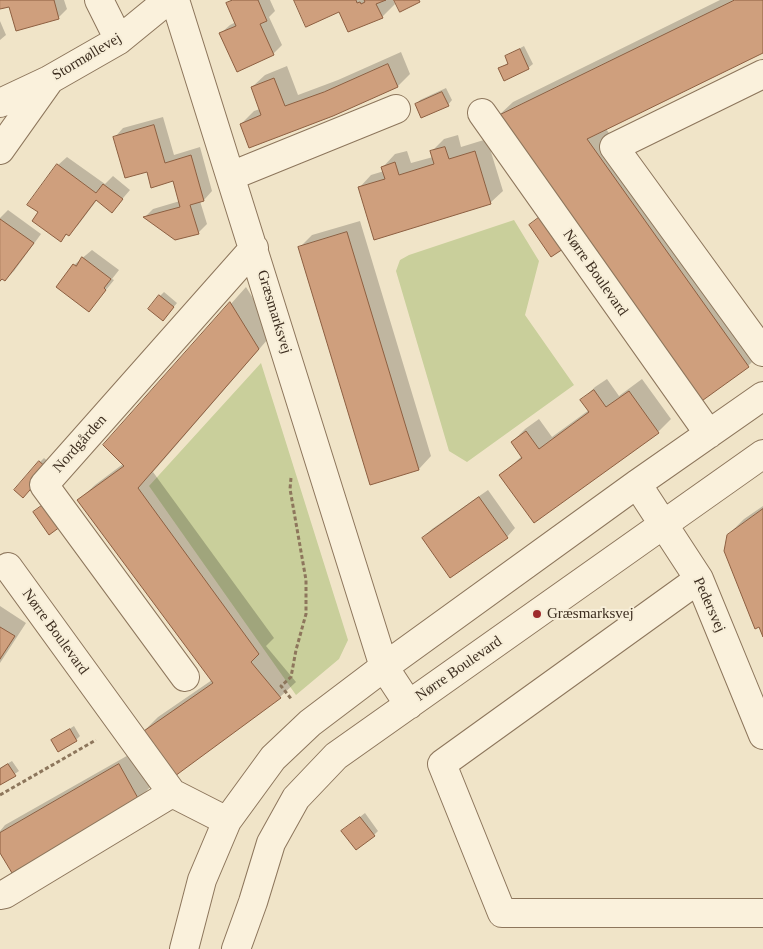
<!DOCTYPE html>
<meta charset="utf-8">
<style>
body{margin:0}
canvas{display:block;background:#f0e4c8}
</style>
<canvas width="763" height="949"></canvas>
<script>
const ctx = document.querySelector('canvas').getContext('2d');
ctx.lineJoin = 'round';
function paint(path, color) { ctx.fillStyle = color; ctx.fill(path, 'evenodd'); }
function strokePath(path, color, width, dash) { ctx.strokeStyle = color; ctx.lineWidth = width; ctx.lineCap = dash ? 'butt' : 'round'; ctx.setLineDash(dash || []); ctx.stroke(path); }
function label(font, color, halo, rows, align = 'center') {
  ctx.font = font + ' "Times New Roman",serif'; ctx.lineWidth = 4; ctx.setLineDash([]); ctx.textBaseline = 'middle'; ctx.strokeStyle = halo; ctx.fillStyle = color; for (const [text, x, y, turn = 0] of rows) {
    ctx.save(); ctx.translate(x, y); ctx.rotate((+turn || 0) * Math.PI / 180); ctx.textAlign = isNaN(turn) ? turn : align; if (halo) ctx.strokeText(text, 0, 0); ctx.fillText(text, 0, 0); ctx.restore();
  }
}
paint(new Path2D(`
 M514 220 539 261 525 315 574 385 467 462 449 451 396 271 400 260 409 255Z
 M261 363 348 640 339 659 296 695 149 486Z`), '#c9cf9b');
paint(new Path2D(`
 M0 0H64L67 9 58 18 10 5 0 8Z
 M231 0H270L275 11 269 17 282 45 273 54 221 33 230 25 236 22 227 3Z
 M295 0H393L395 4 382 17 339 11Z
 M720 0H763V52L606 129 763 349V351L748 366 700 401 497 117 513 102Z
 M0 21 6 35 0 40Z
 M524 46 533 64 528 68 499 69 509 62 507 57 511 53Z
 M401 52 410 74 398 86 332 115 241 124 254 111 260 109 252 87 265 75 287 66 298 95 338 80Z
 M446 88 452 100 448 105H416L420 100Z
 M163 117 174 155 200 147 212 191 204 200 200 201 207 224 198 233 145 217 153 209 180 201 174 180 148 171 115 137 123 128Z
 M458 135 461 147 487 139 503 191 490 203 359 188 371 175 384 171 383 167 395 154 407 151 411 163 433 157 431 152 444 139Z
 M67 157 105 184 113 176 130 190 112 211 97 200 78 225 60 240 40 212 58 165Z
 M8 210 41 234 14 271 5 280 3 278 0 282V218Z
 M360 221 431 456 419 469 371 483 300 247 312 235Z
 M92 250 119 270 112 279 114 280 89 311 74 265Z
 M246 287 274 332 153 472 274 638 266 646 296 682 280 697 142 733 158 717 212 680 79 500 95 485 123 464 105 445Z
 M164 292 177 303 167 315 160 296Z
 M607 379 619 396 642 379 671 419 658 432 534 522 501 475 522 456 512 442 525 429 539 419 552 437 589 410 582 400 595 387Z
 M44 458 51 464 15 490 40 462Z
 M488 490 515 528 507 537 423 538 432 529Z
 M763 506V634L728 535 744 519Z
 M0 606 26 623 0 663Z
 M74 726 80 736 76 740H52Z
 M132 753 151 786 139 799 0 850V831L5 825Z
 M12 761 19 771 0 784V768Z
 M365 813 378 831 374 835 347 827Z`), '#0003');
const building = new Path2D(`
 M0 0H54L59 19 16 31 9 7 0 9Z
 M233 0H258L267 21 260 24 274 55 237 72 219 33 236 26 226 3Z
 M294 0H356L357 3 360 2 361 4 365 2 364 0H386L376 4 383 18 348 32 339 12 306 27Z
 M394 0H419L420 2 400 12Z
 M735 0H763V53L587 139 749 367 699 403 496 117Z
 M520 49 529 69 504 81 498 68 508 64 505 56Z
 M388 64 398 87 333 116 249 148 240 124 261 115 251 87 274 78 285 106 324 92Z
 M442 92 449 106 421 118 415 104Z
 M154 125 165 163 191 155 204 201 190 205 199 234 175 240 143 217 180 207 173 181 151 188 147 172 125 178 113 137Z
 M445 147 449 159 475 151 491 204 374 240 358 187 385 179 381 167 395 162 399 175 434 164 430 151Z
 M57 164 96 193 103 184 123 199 112 213 96 200 69 236 66 234 61 242 32 221 38 212 27 205Z
 M541 216 563 249 551 257 529 225Z
 M0 219 34 243 5 281 2 279 0 281Z
 M347 232 419 470 370 485 298 247Z
 M82 257 111 279 104 288 106 290 89 312 56 287 73 264 76 266Z
 M159 295 174 307 163 321 148 309Z
 M230 302 259 349 138 488 259 654 251 662 281 698 175 776 141 733 213 683 77 500 124 466 103 445Z
 M594 390 606 407 629 391 659 433 534 523 499 475 522 458 511 442 526 431 539 449 589 412 580 400Z
 M39 461 48 469 23 498 14 490Z
 M479 497 508 538 450 578 422 538Z
 M47 502 64 524 49 535 33 512Z
 M763 509V637L759 627 755 629 724 551 727 535Z
 M0 627 15 636 0 659Z
 M70 729 77 741 58 752 51 740Z
 M8 764 16 776 0 785V769Z
 M119 764 139 800 12 873 0 853V833Z
 M360 817 375 836 356 850 341 831Z`);
paint(building, '#cf9f7d');
strokePath(building, '#8d5f41', 1);
const minor = new Path2D(`
 M99 0 119 40
 M175 0 384 667 409 705
 M763 74 614 147 763 352
 M0 103 49 80 119 40 168 0
 M482 113 709 434
 M0 150 49 81
 M231 176 396 109
 M637 484 699 579 763 735
 M8 567 172 793 227 821
 M699 579 442 764 502 913H763
 M185 677 44 485 254 248
 M0 895 5 894 172 793
 M184 949 202 880 227 821 273 758 310 723 384 667 637 484 763 396
 M236 949 253 902 271 843 296 798 336 756 763 454`);
strokePath(minor, '#8d765c', 30);
strokePath(new Path2D(`
 M291 478 290 489 306 580V614L296 650 291 677 281 686 292 700
 M0 795 96 740`), '#8d765c', 3, [4, 2.5]);
strokePath(minor, '#faf1dc', 28);
for (const [x, y, r, color] of [
 [537,614,5,"#9e2a2b"]
]) { const dot = new Path2D(); dot.arc(x, y, r, 0, 2 * Math.PI); ctx.fillStyle = color; ctx.fill(dot); strokePath(dot, '#f7eed8', 2); }
label('15px', '#3d2e20', '#f7eed8', [
 ["Stormøllevej",87,57,-31],
 ["Nørre Boulevard",595,273,55],
 ["Græsmarksvej",274,312,73],
 ["Nordgården",80,444,-48],
 ["Pedersvej",709,605,66],
 ["Nørre Boulevard",55,632,54],
 ["Nørre Boulevard",459,669,-35]
]);
label('15px', '#3d2e20', '#f7eed8', [
 ["Græsmarksvej",547,614]
], 'left');
</script>
